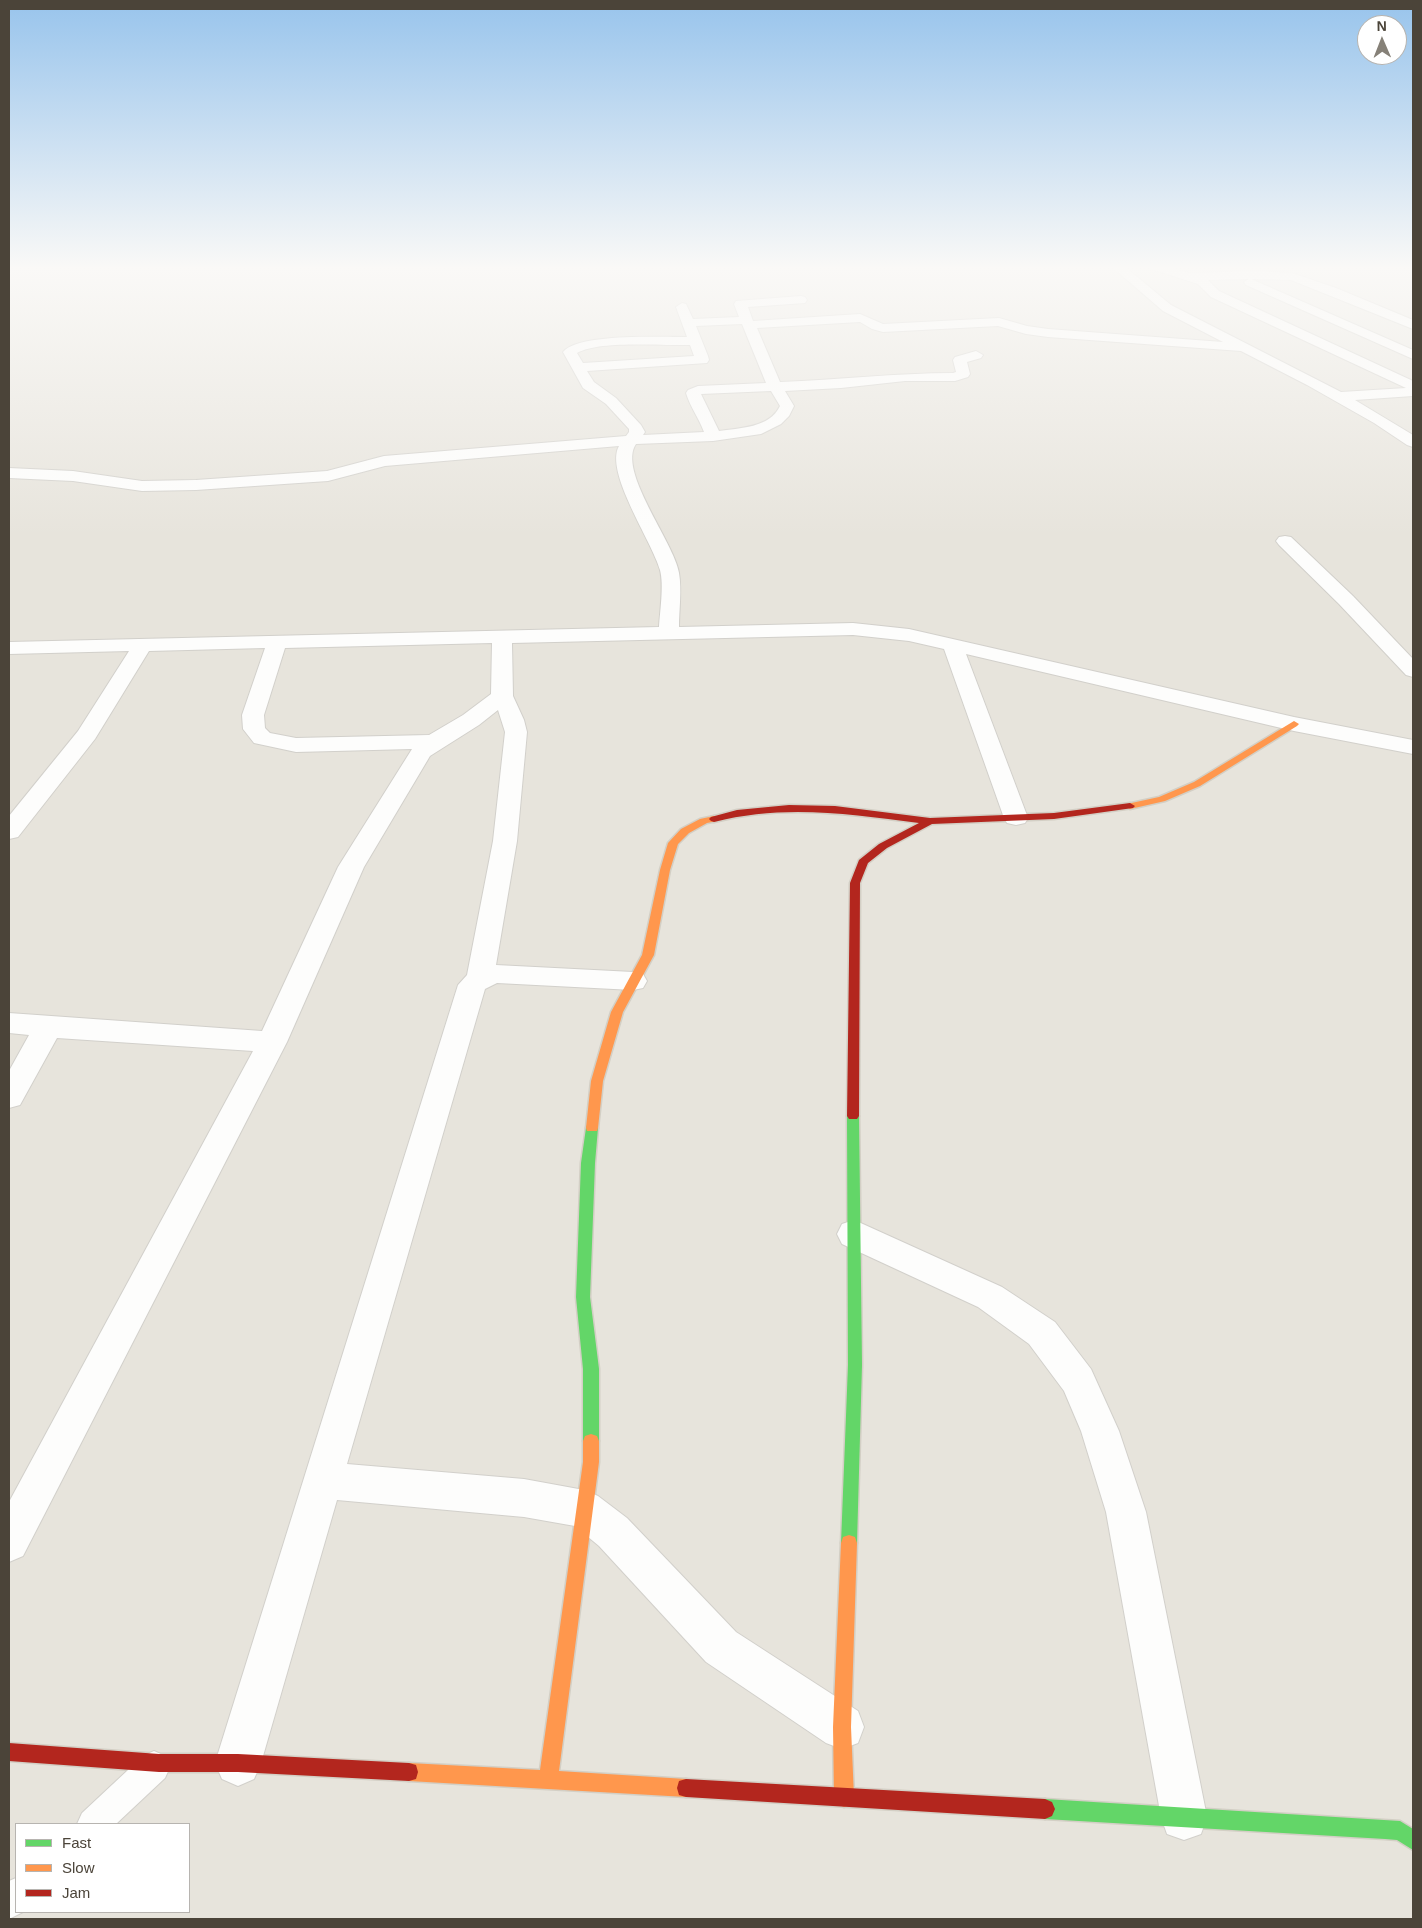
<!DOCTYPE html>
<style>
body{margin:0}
#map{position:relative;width:1422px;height:1928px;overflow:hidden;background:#f4f2ee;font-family:Helvetica,sans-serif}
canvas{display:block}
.frame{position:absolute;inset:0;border:10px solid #4b4439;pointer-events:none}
.legend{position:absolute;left:15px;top:1823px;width:175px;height:90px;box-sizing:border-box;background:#fff;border:1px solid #b7b4b0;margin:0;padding:6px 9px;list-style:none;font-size:15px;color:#4b4439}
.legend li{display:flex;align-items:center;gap:10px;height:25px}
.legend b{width:25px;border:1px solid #b7b4b0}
.north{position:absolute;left:1357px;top:15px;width:50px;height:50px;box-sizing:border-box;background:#fff;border:1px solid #b7b4b0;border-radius:50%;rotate:359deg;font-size:14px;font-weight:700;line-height:20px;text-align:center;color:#4b4439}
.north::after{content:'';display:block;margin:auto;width:18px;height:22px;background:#868178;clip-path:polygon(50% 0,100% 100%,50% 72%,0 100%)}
</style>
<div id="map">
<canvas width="1422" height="1928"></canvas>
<div class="frame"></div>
<ul class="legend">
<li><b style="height:6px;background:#63d668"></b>Fast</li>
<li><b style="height:6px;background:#ff974d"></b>Slow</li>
<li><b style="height:6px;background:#b3261e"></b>Jam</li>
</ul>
<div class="north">N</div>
</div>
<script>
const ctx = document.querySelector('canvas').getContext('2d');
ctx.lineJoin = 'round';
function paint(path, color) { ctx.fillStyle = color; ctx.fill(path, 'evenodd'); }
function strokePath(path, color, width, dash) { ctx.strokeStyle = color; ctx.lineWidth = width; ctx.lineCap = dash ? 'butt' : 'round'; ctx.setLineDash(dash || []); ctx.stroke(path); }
paint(new Path2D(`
 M9 266H1413V1919H9ZM16 1824H189V1912H16Z`), '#e7e4dc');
const lane = new Path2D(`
 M154 1751 165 1756 170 1767 165 1778 116 1824H77L82 1813 143 1756Z
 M16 1878V1912H23L9 1919V1881Z`);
const street = new Path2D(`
 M1111 266H1124L1171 305 1341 392 1406 388 1211 297 1198 284 1148 268 1146 266H1165L1189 273 1255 271 1292 273 1336 288 1413 320V329L1291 280 1251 279 1413 350V359L1246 285 1244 282 1249 279 1208 280 1219 291 1413 381V396L1355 400 1413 435V447L1407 445 1374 423 1307 385 1241 351 1048 337 1026 334 998 326 883 332 872 329 860 322 757 328 780 382C838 380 895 373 953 373L956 372 953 360 955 357 976 351 983 355 981 358 967 362 970 374 968 377 955 381H905L841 388 785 391 794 406 789 416 781 424 761 434 713 441 636 444C617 471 674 542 679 573 682 590 679 610 679 627L853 623 909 629 1294 717 1413 740V754L1294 731 966 654 1028 818 1025 823 1016 825 1007 823 1004 818 944 649 909 641 853 635 512 643 513 696 524 720 527 732 517 841 496 965 633 972 643 974 647 981 643 988 633 990 497 983 485 989 347 1464 524 1479 584 1490 598 1496 627 1518 736 1632 858 1711 864 1727 858 1743 842 1749 826 1743 706 1662 599 1546 575 1526 524 1517 337 1500 261 1763 254 1779 238 1786 222 1779 215 1763 458 985 467 975 493 841 505 732 498 710 479 725 430 756 364 867 287 1042 23 1556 9 1562V1502L253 1051 57 1038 20 1105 9 1108V1071L29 1035 9 1033V1013L262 1031 338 867 412 749 296 752 254 743 243 729 242 715 265 648 149 651 95 739 18 837 9 839V816L78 731 129 651 9 654V642L659 627C660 611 664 585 660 570 652 541 604 472 619 446L385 466 328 481 196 490 142 491 73 481 9 478V468L73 471 142 481 196 480 327 471 384 456 626 436 629 432V429L606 404 583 388 563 352C578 333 662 337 687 337L676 307 682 303 686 304 693 319 739 317 734 304 736 301 801 296 805 297 807 300 805 303 748 307 753 321 860 314 883 324 999 318 1027 326 1048 329 1223 342 1163 311ZM742 324 766 383 698 386 688 390 686 393C690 407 699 418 704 432L643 435 645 432 641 425 616 398 594 382 587 371 707 363 709 360 708 356 696 326ZM690 345 694 356 583 363 577 353C600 340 662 346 690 345ZM771 391 780 406C770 428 739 428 719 431L701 394ZM492 643 491 694 463 715 429 735 296 738 270 733 265 728 264 715 285 648Z
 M1285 536 1291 537 1353 596 1413 659V677L1406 675 1339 604 1279 545 1276 541 1279 537Z
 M854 1220 1002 1287 1055 1322 1091 1369 1119 1431 1146 1512 1207 1817 1201 1834 1184 1840 1167 1834 1161 1817 1106 1512 1081 1431 1064 1391 1029 1344 978 1307 842 1244 837 1234 842 1224Z`);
const fast = new Path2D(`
 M853 1111 857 1113 859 1116 862 1365 857 1543 855 1549 849 1551 843 1549 841 1543 848 1365 847 1116 849 1113Z
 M592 1123 597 1125 598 1128 595 1163 590 1297 599 1369V1441L597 1446 591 1448 585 1446 583 1441V1369L576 1297 581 1163 586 1128 587 1125Z
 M1045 1799 1400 1821 1413 1829V1850L1397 1840 1385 1839 1045 1819 1038 1816 1035 1809 1038 1802Z`);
const slow = new Path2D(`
 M1294 721 1299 724 1297 726 1200 786 1165 801 1130 809 1125 806 1127 804 1159 797 1194 782Z
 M714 816 717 817 719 819 717 821 707 823 689 833 678 844 670 870 654 955 623 1012 603 1081 598 1128 597 1131H587L586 1128 591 1081 611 1012 642 955 660 870 668 843 681 829 700 819Z
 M591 1434 597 1436 599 1441V1462L559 1771 686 1779 693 1781 695 1788 693 1795 686 1797 409 1781 402 1779 400 1772 402 1765 409 1763 540 1770 583 1462V1441L585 1436Z
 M849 1535 855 1537 857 1543 851 1727 854 1797 851 1804 844 1807 837 1804 834 1797 833 1727 841 1543 843 1537Z`);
const jam = new Path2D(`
 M1130 803 1135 806 1133 808 1054 819 932 824 887 848 868 863 860 883 859 1116 857 1119H849L847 1116 850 883 859 860 879 844 919 823C849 814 784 804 714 822L711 821 709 819 711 817 737 810 789 805 835 806 930 818 1054 813Z
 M9 1743 159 1754H238L409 1763 416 1765 418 1772 416 1779 409 1781 238 1772H159L9 1761Z
 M686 1779 1045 1799 1052 1802 1055 1809 1052 1816 1045 1819 686 1797 679 1795 677 1788 679 1781Z`);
strokePath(lane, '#d2d0cb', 2);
strokePath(street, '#d2d0cb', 2);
strokePath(fast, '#d3cfc5', 3);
strokePath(slow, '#d3cfc5', 3);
strokePath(jam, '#d3cfc5', 3);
paint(lane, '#fdfdfc');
paint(street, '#fdfdfc');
paint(fast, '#63d668');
paint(slow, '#ff974d');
paint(jam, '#b3261e');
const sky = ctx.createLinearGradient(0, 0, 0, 536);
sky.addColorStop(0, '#98c4ec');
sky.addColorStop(0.5, '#faf9f7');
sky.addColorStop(1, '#faf9f700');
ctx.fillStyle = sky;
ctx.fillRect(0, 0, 1422, 536);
</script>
